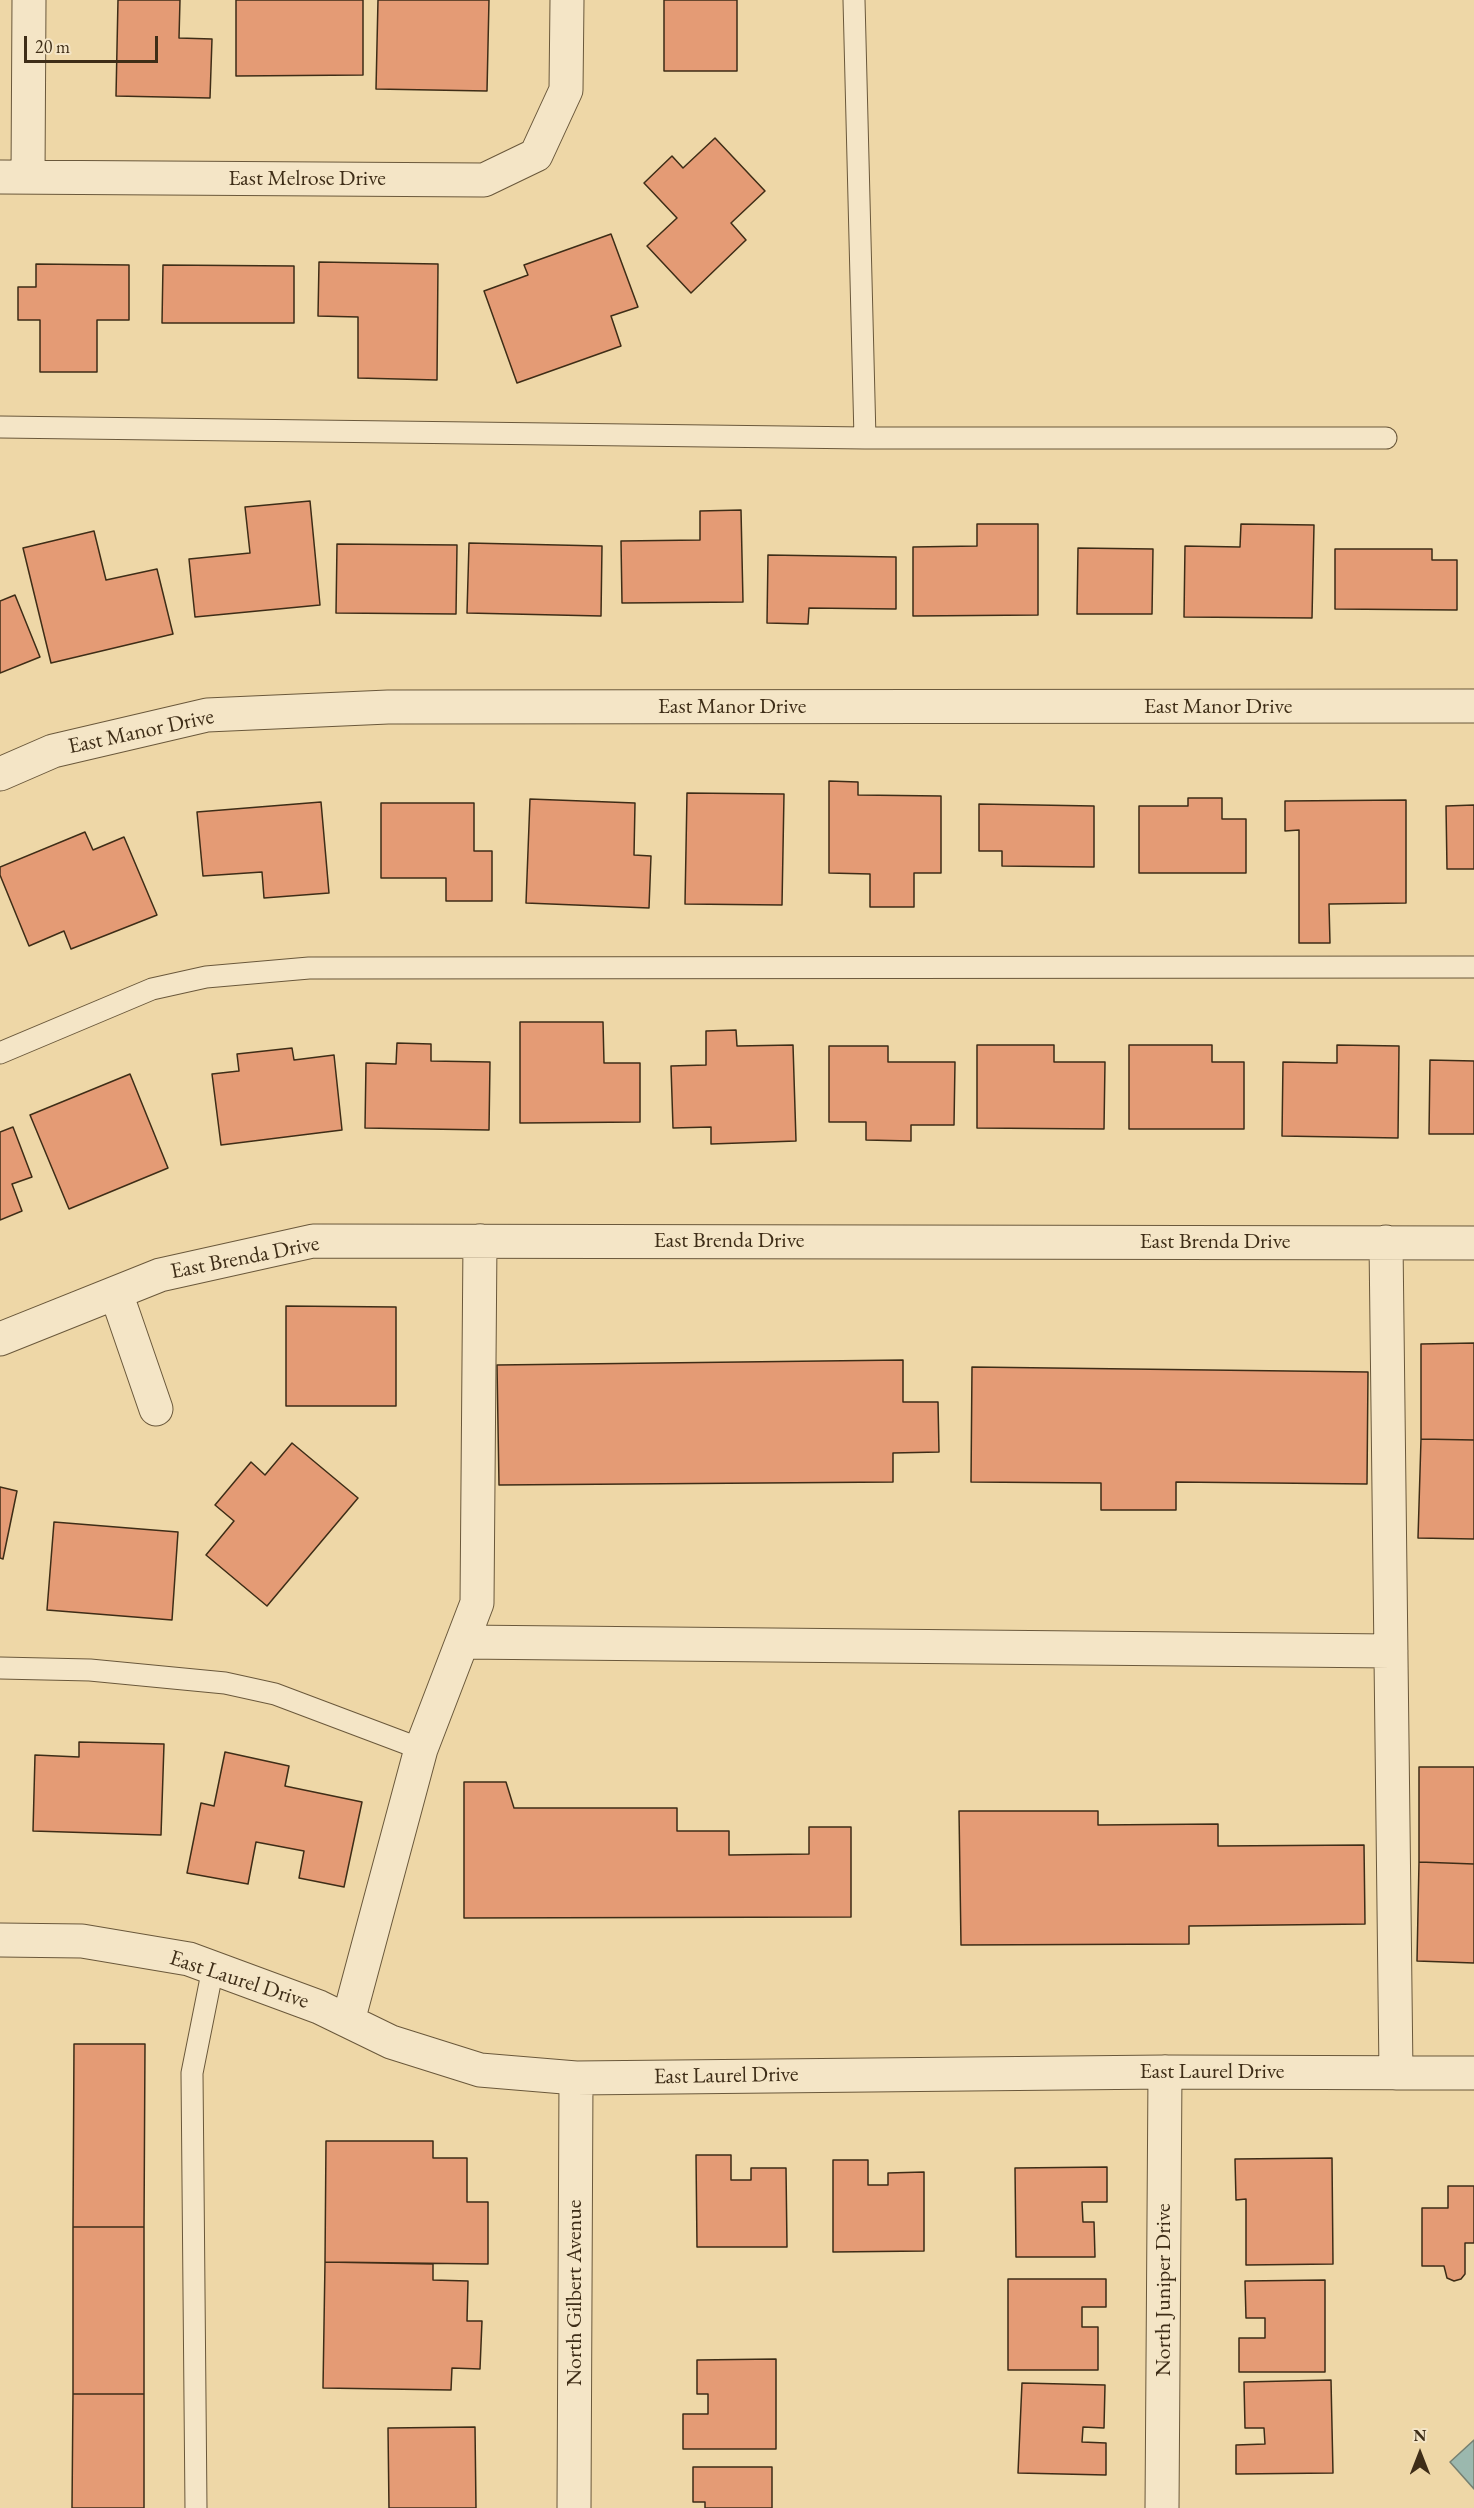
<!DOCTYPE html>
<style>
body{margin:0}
#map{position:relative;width:1474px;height:2508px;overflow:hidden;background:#eed7a7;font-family:"EB Garamond",serif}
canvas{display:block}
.north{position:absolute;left:1390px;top:2424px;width:60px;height:60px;-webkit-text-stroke:4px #f4e5c6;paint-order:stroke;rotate:0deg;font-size:16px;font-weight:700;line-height:24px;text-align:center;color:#3e2d17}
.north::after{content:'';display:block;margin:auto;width:21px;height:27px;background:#3e2d17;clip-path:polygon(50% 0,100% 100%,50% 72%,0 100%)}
.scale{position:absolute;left:24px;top:36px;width:134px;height:27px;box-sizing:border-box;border:3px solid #3e2d17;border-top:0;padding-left:8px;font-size:18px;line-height:21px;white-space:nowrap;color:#3e2d17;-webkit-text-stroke:4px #f4e5c6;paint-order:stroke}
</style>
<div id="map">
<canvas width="1474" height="2508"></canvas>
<div class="north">N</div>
<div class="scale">20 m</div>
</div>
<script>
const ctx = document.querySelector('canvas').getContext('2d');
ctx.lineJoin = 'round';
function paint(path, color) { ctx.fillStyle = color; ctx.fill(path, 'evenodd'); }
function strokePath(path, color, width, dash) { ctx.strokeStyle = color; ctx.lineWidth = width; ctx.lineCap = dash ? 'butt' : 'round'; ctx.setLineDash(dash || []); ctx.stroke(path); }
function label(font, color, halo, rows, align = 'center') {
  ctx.font = font + ' "EB Garamond",serif'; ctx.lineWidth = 4.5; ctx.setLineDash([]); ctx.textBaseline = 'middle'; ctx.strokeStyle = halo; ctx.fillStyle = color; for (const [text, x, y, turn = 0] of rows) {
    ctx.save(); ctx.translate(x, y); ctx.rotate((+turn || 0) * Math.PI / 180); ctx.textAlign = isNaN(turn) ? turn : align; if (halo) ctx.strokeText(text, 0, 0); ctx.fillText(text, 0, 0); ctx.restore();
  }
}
const water = new Path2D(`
 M1474 2440V2489L1450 2462Z`);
paint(water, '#9bb8ae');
strokePath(water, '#768072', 1.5);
const building = new Path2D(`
 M118 0H180L179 38 212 39 210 98 116 96Z
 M236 0H363V75L236 76Z
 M378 0H489L487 91 376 89Z
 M664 0H737V71H664Z
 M715 138 765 191 731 223 746 240 691 293 647 246 677 218 644 183 672 156 683 168Z
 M611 234 638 307 611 316 621 346 517 383 484 291 528 275 524 265Z
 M319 262 438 264 437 380 358 378V317L318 316Z
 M36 264 129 265V320H97V372H40V320H18V287H36Z
 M163 265 294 266V323H162Z
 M310 501 320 605 195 617 189 559 250 553 245 507Z
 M741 510 743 602 622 603 621 541 700 540V511Z
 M977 524H1038V615L913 616V547L977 546Z
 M1241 524 1314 525 1312 618 1184 617 1185 546 1240 547Z
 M94 531 106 580 157 569 173 634 51 663 23 548Z
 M469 543 602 546 601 616 467 613Z
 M337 544 457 545 456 614 336 613Z
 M1078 548 1153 549 1152 614H1077Z
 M1335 549H1432V560H1457V610L1335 609Z
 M768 555 896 557V609L809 608 808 624 767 623Z
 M15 595 40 657 0 673V601Z
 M829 781 858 782V795L941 796V873H914V907H870V874L829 873Z
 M687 793 784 794 782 905 685 904Z
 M1188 798H1222V819H1246V873H1139V806H1188Z
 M530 799 635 803 634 855 651 856 649 908 526 903Z
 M1406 800V903L1329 904 1330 943H1299V830L1285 831V801Z
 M321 802 329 893 264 898 262 872 203 876 197 812Z
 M381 803H474V851H492V901H446V878H381Z
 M979 804 1094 806V867L1002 866V851H979Z
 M1474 805V869H1447L1446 806Z
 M85 832 93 850 124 837 157 915 71 949 64 931 29 946 0 875V867Z
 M520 1022H603L604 1063H640V1122L520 1123Z
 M736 1030 737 1046 793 1045 796 1141 711 1144V1127L673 1128 671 1066 706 1065V1031Z
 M397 1043 431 1044V1061L490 1062 489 1130 365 1128 366 1063 396 1064Z
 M977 1045H1054V1062H1105L1104 1129 977 1128Z
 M1129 1045H1212V1062H1244V1129H1129Z
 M1337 1045 1399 1046 1398 1138 1282 1136 1283 1062 1337 1063Z
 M829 1046H888V1062H955L954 1125H911V1141L866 1140V1122H829Z
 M292 1048 294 1060 334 1055 342 1130 221 1145 212 1074 239 1071 237 1054Z
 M1430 1060 1474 1061V1134H1429Z
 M130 1074 168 1168 69 1209 30 1115Z
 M13 1127 32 1177 12 1184 22 1211 0 1220V1132Z
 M286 1306 396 1307V1406H286Z
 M1474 1343V1440L1421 1439V1344Z
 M903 1360V1402H938L939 1452 893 1453V1482L499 1485 497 1365Z
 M972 1367 1368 1372 1367 1484 1176 1482V1510H1101V1483L971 1482Z
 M1421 1439 1474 1440V1539L1418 1538Z
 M292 1443 358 1498 267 1606 206 1555 234 1521 215 1505 251 1462 265 1475Z
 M0 1487 17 1491 3 1559 0 1558Z
 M54 1522 178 1532 172 1620 47 1610Z
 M79 1742 164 1744 161 1835 33 1831 35 1755 79 1757Z
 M225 1752 289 1766 285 1786 362 1802 344 1887 299 1878 304 1851 256 1842 248 1884 187 1873 201 1803 214 1806Z
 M1419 1767H1474V1864L1419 1862Z
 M464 1782H506L514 1808H677V1831H729V1855L809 1854V1827H851V1917L464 1918Z
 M959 1811H1098V1825L1218 1824V1846L1364 1845 1365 1924 1189 1926V1944L961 1945Z
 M1419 1862 1474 1864V1963L1417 1961Z
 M74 2044H145L144 2227H73Z
 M326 2141H433V2158H467V2202H488V2264L325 2262Z
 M696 2155H731V2180H751V2168H786L787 2247H697Z
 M1332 2158 1333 2264 1246 2265V2199L1236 2200 1235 2159Z
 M833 2160H868V2185H888V2173L924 2172V2251L833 2252Z
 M1107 2167V2202H1082L1083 2222H1094L1095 2257H1016L1015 2168Z
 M1448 2186H1474V2243H1465V2274L1461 2279 1454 2281 1447 2278 1444 2266H1422V2208H1448Z
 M73 2227H144V2394H73Z
 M325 2262 433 2264V2280L468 2281 467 2321H482L480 2369 452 2368 451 2390 323 2388Z
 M1008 2279H1106V2307H1082V2327H1098V2370H1008Z
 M1325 2280V2372H1239V2338H1265V2318H1246L1245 2281Z
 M776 2359V2449H683V2414H708V2394H697V2360Z
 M1331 2380 1333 2473 1236 2474V2445L1265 2444 1264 2428H1245L1244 2382Z
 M1022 2383 1105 2385 1104 2428 1083 2427 1082 2442 1106 2443V2475L1018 2473Z
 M73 2394H144V2508H72Z
 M475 2427 476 2508H389L388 2428Z
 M693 2467H772V2508H705V2502H693Z`);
paint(building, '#e49b75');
strokePath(building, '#3e2d17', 1.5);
const lane = new Path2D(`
 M854 0 865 438
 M0 427 865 438H1386
 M0 1053 152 989 206 977 309 968 1474 967
 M0 1668 90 1670 225 1683 275 1694 421 1749
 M196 2508 192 2073 213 1968`);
const street = new Path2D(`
 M0 177 484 180 536 155 566 90 567 0
 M28 177 29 0
 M0 774 53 751 207 715 388 707 1474 706
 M1386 1242 1396 2073
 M116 1293 156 1409
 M0 1339 160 1275 313 1241 1474 1243
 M462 1642 1391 1651
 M0 1940 82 1941 189 1959 319 2007 391 2042 480 2070 576 2078 1165 2072 1474 2073
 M348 2021 421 1749 477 1603 480 1241
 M574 2508 576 2078
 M1162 2508 1165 2072`);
strokePath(lane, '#6a583b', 23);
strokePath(street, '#6a583b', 35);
strokePath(lane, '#f4e5c6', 21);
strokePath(street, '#f4e5c6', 33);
label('22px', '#3e2d17', '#f4e5c6', [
 ["East Melrose Drive",307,179],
 ["East Manor Drive",732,707],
 ["East Manor Drive",1218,707],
 ["East Manor Drive",141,732,-12],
 ["East Brenda Drive",729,1241],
 ["East Brenda Drive",1215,1242],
 ["East Brenda Drive",245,1258,-11],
 ["East Laurel Drive",239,1980,18],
 ["East Laurel Drive",1212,2072],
 ["East Laurel Drive",726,2076,-1],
 ["North Juniper Drive",1164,2290,-90],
 ["North Gilbert Avenue",575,2293,-90]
]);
</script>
